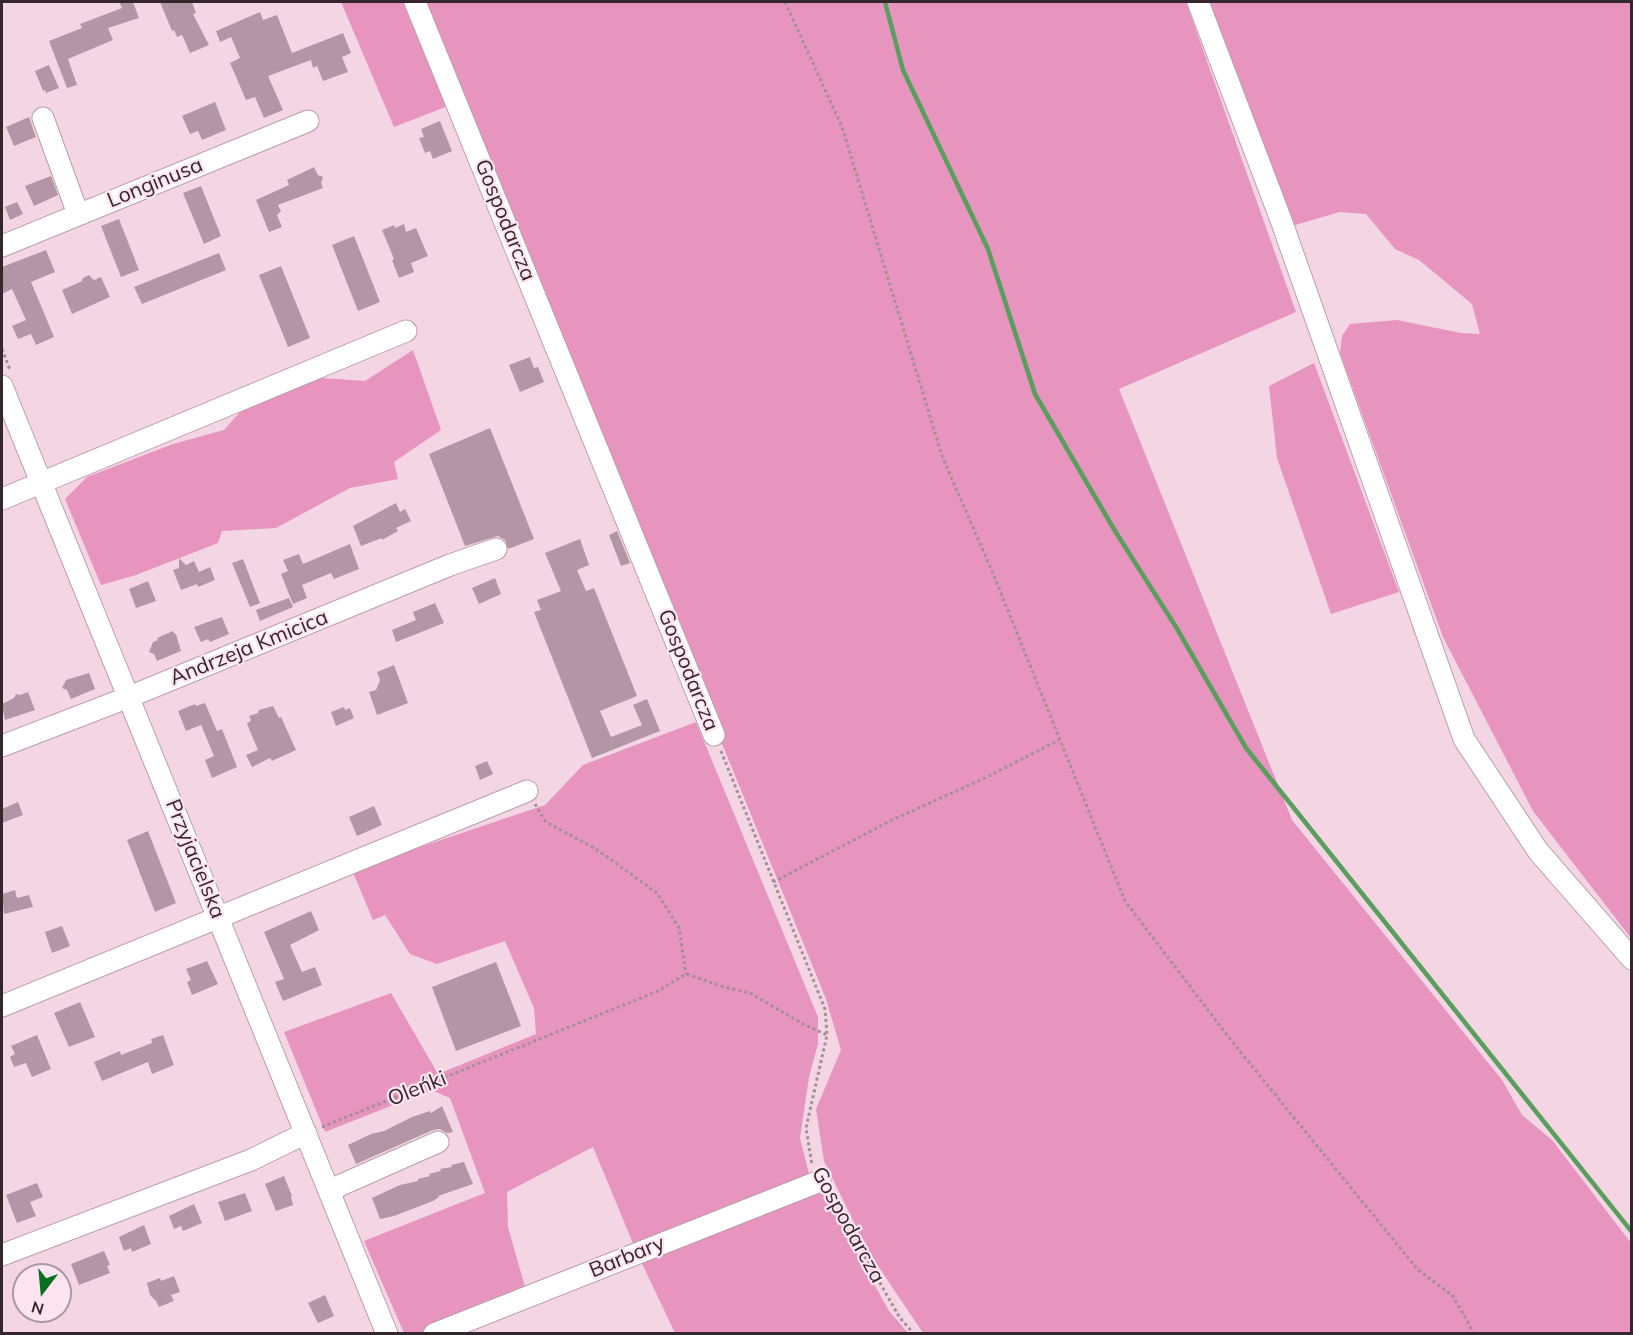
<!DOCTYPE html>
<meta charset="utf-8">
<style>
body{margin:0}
#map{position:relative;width:1633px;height:1335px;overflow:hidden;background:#f4d5e4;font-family:Mulish,sans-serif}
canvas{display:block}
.frame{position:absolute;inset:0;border:3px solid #33272d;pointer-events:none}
.north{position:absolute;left:12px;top:1263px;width:60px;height:60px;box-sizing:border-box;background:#fde4f0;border:2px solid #ac98a2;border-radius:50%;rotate:196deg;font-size:16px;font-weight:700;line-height:24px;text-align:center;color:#33272d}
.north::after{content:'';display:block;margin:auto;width:21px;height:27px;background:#097020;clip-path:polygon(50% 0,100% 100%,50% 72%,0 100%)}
</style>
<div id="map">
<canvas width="1633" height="1335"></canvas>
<div class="frame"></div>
<div class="north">N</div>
</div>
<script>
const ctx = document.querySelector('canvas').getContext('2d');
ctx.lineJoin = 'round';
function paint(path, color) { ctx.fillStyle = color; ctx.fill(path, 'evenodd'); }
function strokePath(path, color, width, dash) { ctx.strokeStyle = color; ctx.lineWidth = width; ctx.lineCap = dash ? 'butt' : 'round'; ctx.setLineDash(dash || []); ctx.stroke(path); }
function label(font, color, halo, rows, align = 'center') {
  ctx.font = font + ' Mulish,sans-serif'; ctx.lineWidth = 4.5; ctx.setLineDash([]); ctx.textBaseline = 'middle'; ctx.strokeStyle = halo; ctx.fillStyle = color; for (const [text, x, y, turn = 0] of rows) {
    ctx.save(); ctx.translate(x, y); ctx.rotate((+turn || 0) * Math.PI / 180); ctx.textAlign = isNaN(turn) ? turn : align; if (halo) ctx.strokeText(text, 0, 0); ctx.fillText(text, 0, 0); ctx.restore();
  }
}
paint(new Path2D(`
 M341 2H408L448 106 394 127Z
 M420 2H1186L1296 312 1119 389 1292 820 1502 1080 1522 1115 1552 1140 1631 1243V1333H923L868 1251 824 1161 816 1109 841 1050 826 999Z
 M1207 2H1631V938L1533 811 1443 637 1340 353 1342 336 1350 324 1397 320 1461 333 1480 334 1472 304 1419 260 1395 249 1366 214 1340 212 1288 227Z
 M413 350 441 430 394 462 398 479 350 488 276 528 222 531 218 543 136 575 101 585 65 499 87 477 173 444 224 430 250 401 322 378 365 381Z
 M1314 363 1399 592 1331 614 1277 458 1269 386Z
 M696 722 818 1017V1044L809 1077 800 1138 809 1174 830 1204 889 1311 908 1333H675L637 1253 593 1147 507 1192 508 1227 525 1287 420 1333H404L364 1241 485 1193 450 1098 431 1090 325 1132 284 1032 391 993 438 1074 536 1034 534 1008 505 941 437 964 410 954 385 915 373 920 352 870 545 805 583 765Z`), '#e794bf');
strokePath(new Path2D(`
 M885 2 903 70 988 249 1035 394 1115 531 1176 627 1246 748 1632 1232`), '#599e5d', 4.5);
paint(new Path2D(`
 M119 2H133L139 18 108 28 113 40 68 59 77 85 67 88 49 41 82 28 80 24 122 8Z
 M160 2H192L196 13 193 14 209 45 190 53 182 35 177 37 174 30 172 31Z
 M260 12 263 20 277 15 292 53 343 33 351 53 342 57 348 72 323 81 317 66 313 68 311 60 268 76 283 110 264 118 255 97 246 100 230 63 240 58 231 37 220 42 216 31Z
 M49 65 59 88 46 93 45 90 43 91 35 71Z
 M215 102 226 130 202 140 198 131 190 134 182 116Z
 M29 117 36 137 14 146 6 127Z
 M440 121 452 151 433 159 430 151 425 153 419 138 424 137 421 129Z
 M314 167 318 175 323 177 321 183 323 188 278 205 281 211 277 215 282 227 269 232 256 200 289 185 287 180Z
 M51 176 58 195 34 206 25 186Z
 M201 186 221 236 204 244 183 193Z
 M17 202 23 214 10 220 5 207Z
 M119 219 139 270 121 277 101 226Z
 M404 224 406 232 416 228 428 256 411 263 414 272 399 278 392 260 394 259 382 230 394 225 395 228Z
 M354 236 380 302 358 311 332 245Z
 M46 250 55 272 31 282 54 337 36 345 31 334 18 339 12 326 26 320 12 289 2 294V267Z
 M219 253 226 270 142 304 134 287Z
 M281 266 310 338 288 347 259 275Z
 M89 275 94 280 101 277 110 297 72 314 62 290 82 281 83 278Z
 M530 357 534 368 538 367 544 382 520 392 509 365Z
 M490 428 534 539 508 549 505 540 498 536 465 546 429 454Z
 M396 503 400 512 405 509 411 521 396 528 398 531 382 540V538L361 546 353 526Z
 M617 531 630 563 621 566 609 535Z
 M580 539 589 565 577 570 586 591 594 588 637 696 600 711 611 737 642 725 633 705 647 699 660 731 592 758 534 612 541 610 537 600 561 591 545 553Z
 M350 544 359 569 334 579 331 573 302 585 307 598 293 604 281 574 288 571 283 560 299 554 303 564Z
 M179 558 186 565 194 561 199 572 210 567 215 580 198 587 197 584 181 590 173 570 179 568Z
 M243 559 260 603 250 607 232 563Z
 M495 578 501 594 479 604 472 588Z
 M148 581 156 601 136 608 129 589Z
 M289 598 293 607 260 621 256 610Z
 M435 603 444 623 396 642 392 630 416 620 413 612Z
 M222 617 229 634 210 642 208 639 201 642 194 627Z
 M173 631 175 634H176L181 651 157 661 154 654 149 652 153 642 158 640 157 638Z
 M394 665 408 703 377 715 369 692 376 690 380 680 377 672Z
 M89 673 95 689 71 699 67 690 62 688 66 680Z
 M28 692 35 710 5 720 2 704 14 698 16 694 20 695Z
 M205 703 217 731 222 729 237 767 212 778 205 760 214 756 201 725 186 731 178 711 195 704 196 706Z
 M273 706 279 718 281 717 296 750 272 761 270 758 252 767 246 755 258 750 247 724 251 720 249 716 258 713 259 710Z
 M344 707 345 710 350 708 354 718 336 726 331 712Z
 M487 761 493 774 480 780 475 766Z
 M18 802 23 815 2 823V809Z
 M374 806 382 825 357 836 349 817Z
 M148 831 176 903 155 912 127 840Z
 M15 890 17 898 29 895 33 907 4 914 2 894Z
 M311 911 319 930 290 945 302 972 315 967 322 985 283 1001 275 982 284 979 264 932Z
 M62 926 70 946 52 953 45 932Z
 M207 961 218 984 192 995 187 982 191 980 186 969Z
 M496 962 521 1026 456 1051 432 987Z
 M80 1002 95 1037 69 1047 54 1013Z
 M37 1035 51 1069 32 1077 26 1063 14 1067 10 1057 15 1054 11 1046Z
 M163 1035 174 1065 152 1074 148 1062 102 1081 94 1062 120 1051 121 1055 152 1043 151 1039Z
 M442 1106 453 1132 447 1133 440 1129 433 1130 356 1164 348 1145 371 1134 384 1131 412 1117 430 1111 431 1113Z
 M464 1162 473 1184 438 1196 439 1197 433 1201 394 1216 380 1219 372 1198 400 1185 418 1181V1179L430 1176 429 1174 441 1171 440 1169 452 1167 451 1165Z
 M284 1176 292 1196 291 1197 293 1205 276 1211 265 1184Z
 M37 1183 43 1197 30 1202 36 1216 17 1223 6 1195Z
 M245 1193 252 1211 225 1221 218 1202Z
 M194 1204 202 1223 183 1231 181 1226 174 1229 169 1216Z
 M144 1225 151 1244 132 1252 131 1248 124 1251 119 1237Z
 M104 1251 110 1265 107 1266 110 1273 79 1285 71 1264Z
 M174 1276 180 1292 171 1295 174 1301 159 1307 156 1301 150 1295 147 1283 160 1278 161 1281Z
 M325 1295 334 1316 318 1323 308 1303Z`), '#b396a5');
const minor = new Path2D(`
 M415 2 714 735
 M1198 2 1281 220 1464 739 1538 851 1632 959
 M43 118 78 214
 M2 246 308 121
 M2 386 387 1334
 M2 499 406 331
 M2 746 129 697 450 565 496 549
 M2 1006 527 791
 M330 1192 341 1185 438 1142
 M2 1255 251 1160 306 1133
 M434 1334 820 1181`);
strokePath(minor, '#bb9dac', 23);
strokePath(new Path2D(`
 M785 2 842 127 942 456 992 571 1125 901 1230 1039 1418 1270 1452 1295 1468 1322 1473 1334
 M1632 291V293
 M2 349 10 370
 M721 751 825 1009 827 1035 806 1128 812 1165
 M535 804 546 822 596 849 657 893 679 928 686 974
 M773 882 892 820 985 778 1059 740
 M322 1127 658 991 686 974 724 987 750 993 803 1024 827 1035
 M829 1194 900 1318 914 1334`), '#a58e99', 3, [3, 3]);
strokePath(minor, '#fff', 21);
label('21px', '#33272d', '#fde4f0', [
 ["Longinusa",155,183,-22],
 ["Gospodarcza",505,220,68],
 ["Andrzeja Kmicica",249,648,-22],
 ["Gospodarcza",688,670,68],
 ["Przyjacielska",195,859,68],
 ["Oleńki",417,1089,-22],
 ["Gospodarcza",848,1225,61],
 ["Barbary",627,1257,-22]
]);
</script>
